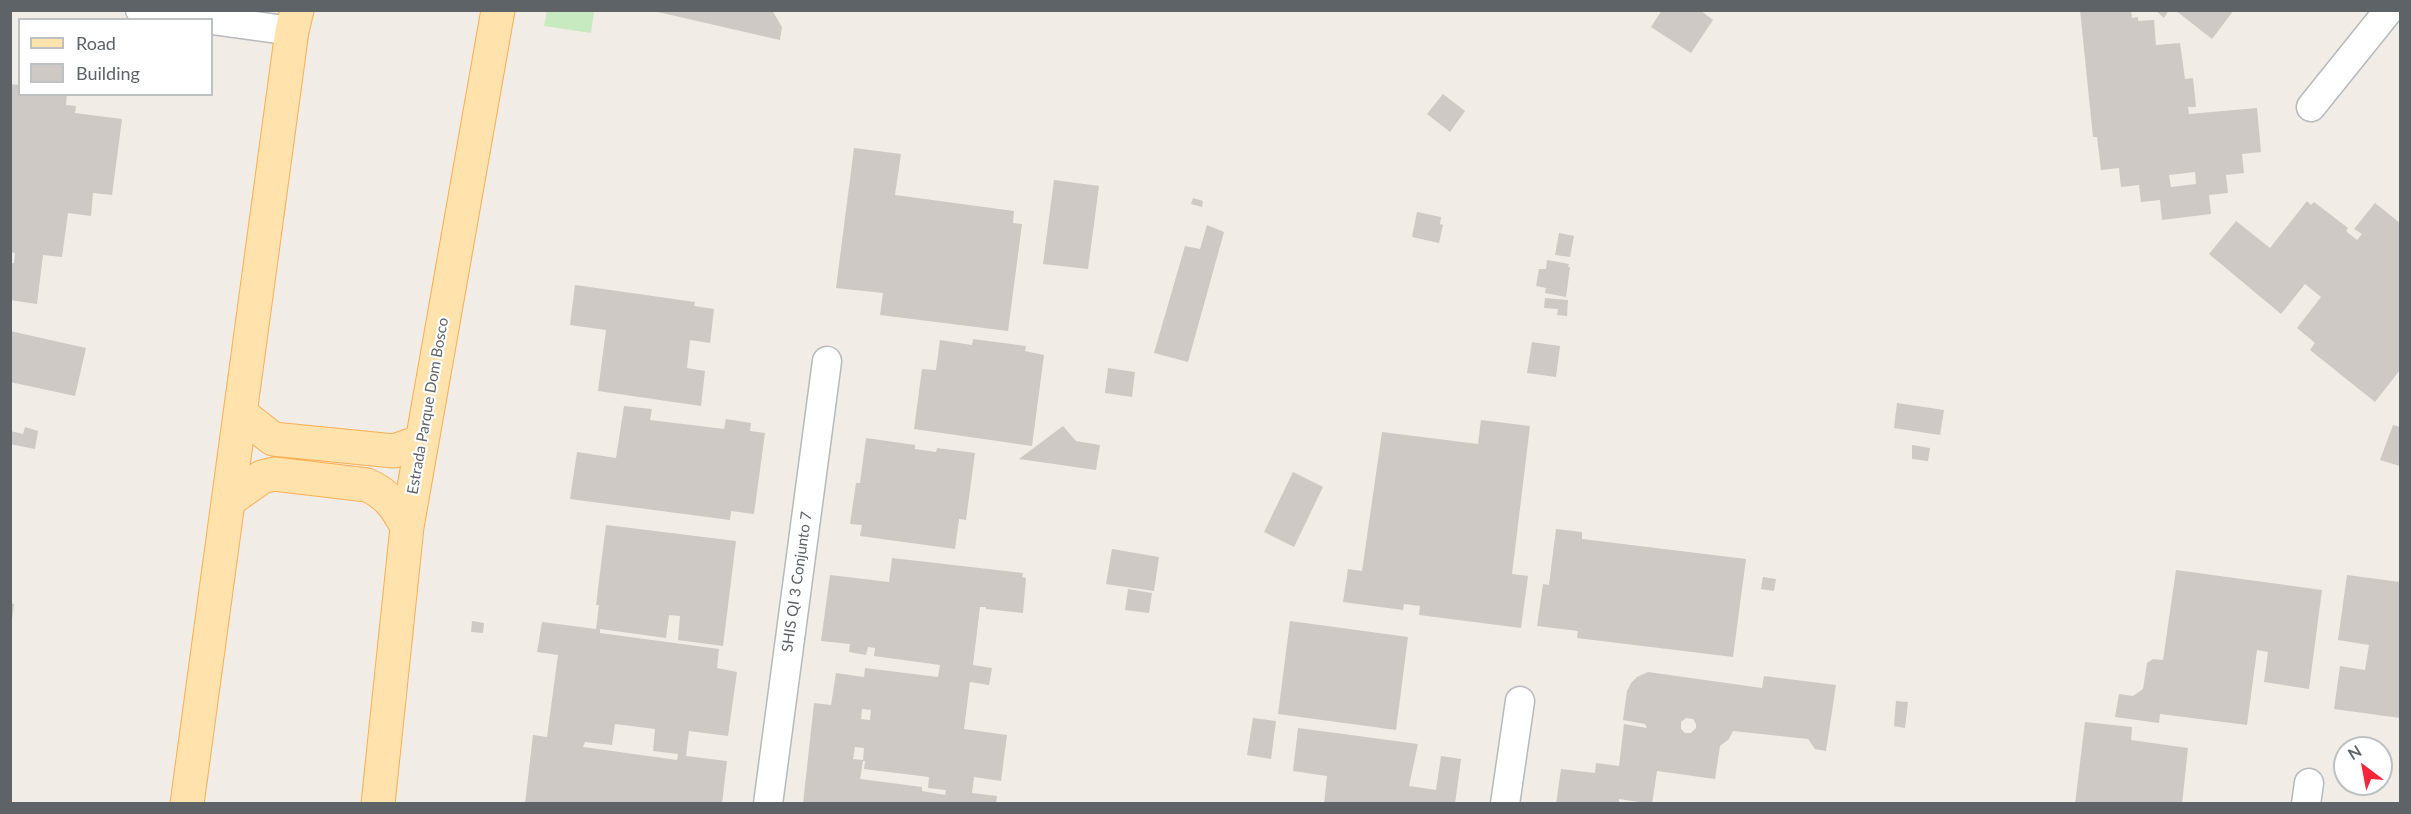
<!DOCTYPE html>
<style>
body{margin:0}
#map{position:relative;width:2411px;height:814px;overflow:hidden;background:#f1ece5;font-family:Lato,sans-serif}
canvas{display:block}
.frame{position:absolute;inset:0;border:12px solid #5d6367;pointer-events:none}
.legend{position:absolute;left:18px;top:18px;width:195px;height:78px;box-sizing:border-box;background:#fff;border:2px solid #bec1c2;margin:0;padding:8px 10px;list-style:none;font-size:18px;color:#5d6367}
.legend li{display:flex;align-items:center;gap:12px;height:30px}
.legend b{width:30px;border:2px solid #bec1c2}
.north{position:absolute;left:2333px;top:736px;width:60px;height:60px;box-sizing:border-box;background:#fff;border:2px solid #bec1c2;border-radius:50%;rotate:328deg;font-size:16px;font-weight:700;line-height:24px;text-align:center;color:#5d6367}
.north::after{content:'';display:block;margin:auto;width:21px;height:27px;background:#f9233a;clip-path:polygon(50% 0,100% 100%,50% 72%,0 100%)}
</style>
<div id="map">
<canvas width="2411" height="814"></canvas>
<div class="frame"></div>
<ul class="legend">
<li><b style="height:8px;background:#ffe2ac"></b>Road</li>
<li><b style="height:16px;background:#cec9c4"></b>Building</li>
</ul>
<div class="north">N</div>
</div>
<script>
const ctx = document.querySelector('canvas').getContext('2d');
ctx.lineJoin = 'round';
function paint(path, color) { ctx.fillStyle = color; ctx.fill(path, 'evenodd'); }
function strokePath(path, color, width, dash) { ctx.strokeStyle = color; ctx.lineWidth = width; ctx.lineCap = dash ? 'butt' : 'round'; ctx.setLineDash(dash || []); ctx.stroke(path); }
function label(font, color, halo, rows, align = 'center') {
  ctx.font = font + ' Lato,sans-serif'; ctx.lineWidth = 4.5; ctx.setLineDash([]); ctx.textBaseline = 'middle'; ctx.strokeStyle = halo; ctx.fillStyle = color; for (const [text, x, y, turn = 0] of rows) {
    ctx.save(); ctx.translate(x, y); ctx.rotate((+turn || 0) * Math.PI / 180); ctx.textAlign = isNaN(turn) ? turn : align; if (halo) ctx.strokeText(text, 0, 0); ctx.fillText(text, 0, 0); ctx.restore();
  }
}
paint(new Path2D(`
 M547 11H594L591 33 544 26Z`), '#c8eac0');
paint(new Path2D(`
 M649 10H772L782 27 780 40Z
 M1662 10H1700L1713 20 1691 53 1651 27Z
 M2080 10H2131L2132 18 2138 17V21L2154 20 2156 45 2180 43 2185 79 2193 78 2196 107H2188L2189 114 2257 108 2261 152 2242 154 2244 173 2226 175 2228 193 2209 195 2211 214 2162 220 2160 200 2141 202 2139 185 2121 187 2119 168 2101 170 2097 137H2093ZM2195 172 2196 184 2171 187 2169 175Z
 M2155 10H2169L2164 18Z
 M2175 10H2234L2212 39Z
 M10 84 20 85V94H67L66 105 76 106 75 113 122 119 112 195 93 193 91 216 68 213 62 257 43 255 37 304 10 300V263H14L15 253 10 252Z
 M1443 94 1465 111 1450 132 1427 114Z
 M854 148 901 154 895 195 1014 211 1013 223 1022 224 1008 331 880 315 883 293 836 288Z
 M1054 180 1099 186 1088 269 1043 264Z
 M1193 198 1203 201 1202 207 1191 204Z
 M2307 201 2311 205 2314 202 2348 228 2346 231 2357 240 2362 234 2354 229 2375 203 2400 223V370L2375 402 2310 350 2315 343 2297 328 2321 297 2305 284 2281 314 2209 254 2236 221 2270 248Z
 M1417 212 1441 217 1440 224 1443 225 1439 243 1412 237Z
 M1207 225 1224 232 1188 362 1154 353 1185 246 1200 249Z
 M1559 233 1574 236 1570 257 1555 255Z
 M1547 260 1569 264 1568 267H1570L1566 297 1545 293 1546 288 1536 286 1539 269H1546Z
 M575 285 695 302 694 306 714 309 710 343 690 340 687 368 705 371 701 406 598 391 606 330 570 325Z
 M1545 298 1568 300 1567 316 1557 315 1558 309 1544 308Z
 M10 331 86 348 75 396 10 382Z
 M973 339 1026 346 1025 351 1044 355 1032 446 914 429 922 369 936 370 940 340 972 345Z
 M1532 342 1560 346 1556 377 1527 373Z
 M1108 368 1135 372 1132 397 1105 393Z
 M1897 403 1944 410 1940 435 1894 428Z
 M624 406 652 409 650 420 724 429 726 419 751 423 750 431 765 433 754 514 731 511 730 520 570 499 577 452 616 458Z
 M1481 420 1530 426 1512 574 1528 576 1521 628 1419 615 1420 606 1404 604 1403 610 1343 602 1348 569 1362 571 1382 432 1478 444Z
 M2393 425 2400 427V466L2380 460Z
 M1063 426 1076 441 1100 445 1096 470 1019 459Z
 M25 427 38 431 35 449 10 444V431L23 434Z
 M866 438 915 445V449L936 452 937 448 975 453 966 520 959 519 955 549 860 536 862 525 850 524 856 483H860Z
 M1912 445 1930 448 1928 461 1912 459Z
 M1293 472 1323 487 1294 547 1264 532Z
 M606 525 736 541 723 646 678 640 680 616 669 615 666 638 600 629V633L719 649 717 668 737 672 728 736 689 731 686 756 727 761 722 804H525L533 735 547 737 558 655 537 652 542 622 596 629 599 605H596ZM615 724 655 729 653 751 678 754 677 760 583 747 585 742 612 745Z
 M1556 529 1582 532V539L1746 559 1733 657 1577 638 1578 631 1537 626 1543 584 1549 585Z
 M1112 549 1159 557 1154 591 1106 584Z
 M892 558 1023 573 1022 577 1026 578 1023 613 986 609V607H980L973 665 992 668 989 685 970 682 964 729 1007 735 1001 781 974 777 972 793 997 796 996 804H803L814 703 831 705 836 673 864 677 865 668 938 677 940 665 874 656 875 648 868 647 866 655 849 652 850 644 821 641 830 575 889 582ZM862 709 871 710 870 720 861 719ZM855 747 864 748 863 760 853 759ZM863 761H865L864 769 929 777 928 788 946 790 945 795 922 791V787L860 779Z
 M2176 570 2322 590 2309 689 2264 682 2268 652 2257 650 2247 725 2160 714 2159 723 2115 717 2119 694 2133 696 2143 689 2147 663 2153 659 2163 660Z
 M2347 575 2400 582V718L2334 709 2340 666 2365 670 2369 645 2338 640Z
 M1763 577 1776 579 1774 591 1761 589Z
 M1128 589 1152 593 1149 613 1125 610Z
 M10 603 14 604 12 619 10 618Z
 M472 621 484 623 483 633 471 632Z
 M1290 621 1408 637 1396 730 1278 714Z
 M1648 672 1762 688 1764 676 1836 685 1826 751 1815 749 1808 739 1733 731 1729 739 1720 746 1715 779 1657 771 1652 804 1619 799V804H1556L1561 769 1595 773 1596 763 1619 766 1624 724 1647 728 1645 724 1623 720 1627 691 1631 683 1637 677ZM1686 718 1693 719 1696 724V728L1691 733H1685L1681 729V722Z
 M1896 701 1908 702 1905 728 1894 726Z
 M1253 718 1276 721 1271 759 1247 755Z
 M2085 722 2132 727 2131 740 2188 748 2182 804H2075Z
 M1298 728 1418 744 1409 786 1436 790 1441 756 1461 759 1455 804H1324L1327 776 1293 771Z`), '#cec9c4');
const street = new Path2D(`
 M140 10 207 20
 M212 20 292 31
 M2311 107 2389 10
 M768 804 827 361
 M1505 804 1520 701
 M2306 804 2309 783`);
const primary = new Path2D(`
 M240 413 273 439 394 451 422 441
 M228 501 262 477 274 474 367 485C388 494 397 508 407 527
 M187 804 292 31 297 10
 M378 804 407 527 498 10`);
strokePath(street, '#b6babd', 31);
strokePath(primary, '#fead51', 35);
strokePath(street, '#fff', 28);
strokePath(primary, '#ffe2ac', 33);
label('15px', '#5d6367', '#fff', [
 ["Estrada Parque Dom Bosco",428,406,-80],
 ["SHIS QI 3 Conjunto 7",797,582,-82]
]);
</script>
